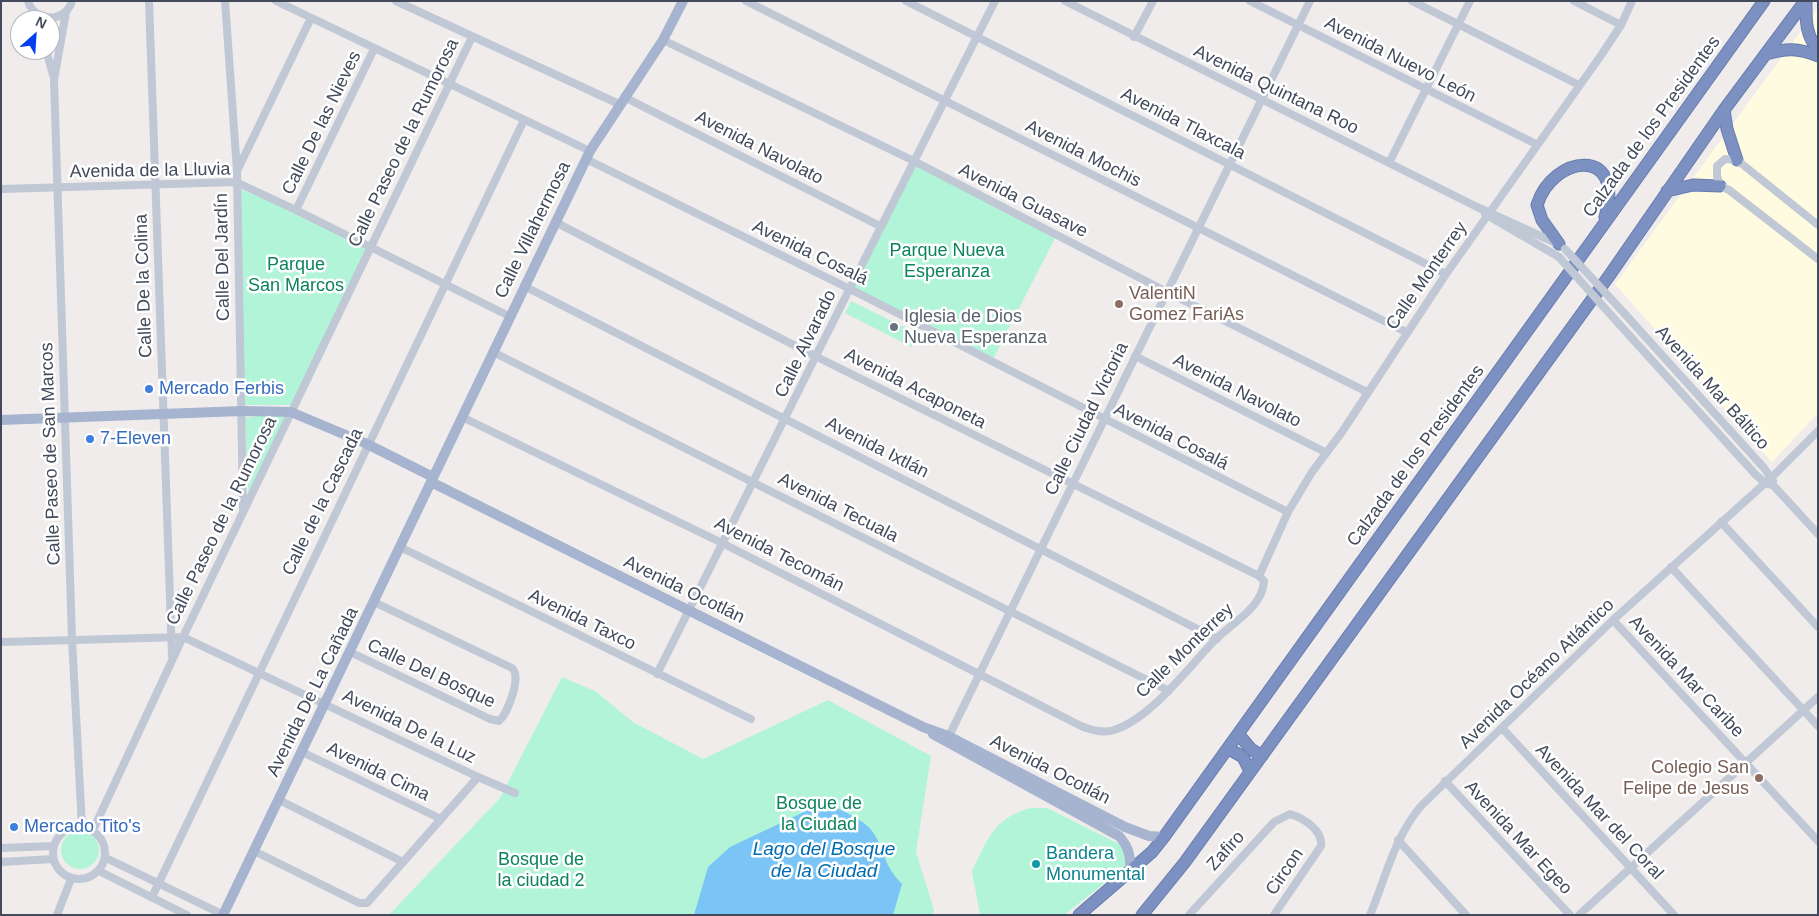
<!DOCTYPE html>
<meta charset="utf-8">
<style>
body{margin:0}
#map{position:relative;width:1819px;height:916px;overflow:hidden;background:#efeceb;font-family:Helvetica,sans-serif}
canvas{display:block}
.frame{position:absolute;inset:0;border:2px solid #424a5b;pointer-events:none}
.north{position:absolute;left:10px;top:10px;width:50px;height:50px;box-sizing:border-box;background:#fff;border:1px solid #b3b7bd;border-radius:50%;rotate:26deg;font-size:14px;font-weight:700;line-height:20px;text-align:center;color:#424a5b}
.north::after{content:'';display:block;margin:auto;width:18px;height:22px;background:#033ff1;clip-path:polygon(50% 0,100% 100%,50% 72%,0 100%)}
</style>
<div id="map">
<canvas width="1819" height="916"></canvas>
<div class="frame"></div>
<div class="north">N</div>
</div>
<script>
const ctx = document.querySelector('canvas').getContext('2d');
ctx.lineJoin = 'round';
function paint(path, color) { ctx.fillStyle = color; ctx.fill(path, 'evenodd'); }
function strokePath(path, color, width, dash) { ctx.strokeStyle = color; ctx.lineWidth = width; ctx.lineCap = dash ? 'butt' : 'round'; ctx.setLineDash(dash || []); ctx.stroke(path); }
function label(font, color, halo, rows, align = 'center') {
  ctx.font = font + ' Helvetica,sans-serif'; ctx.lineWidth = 5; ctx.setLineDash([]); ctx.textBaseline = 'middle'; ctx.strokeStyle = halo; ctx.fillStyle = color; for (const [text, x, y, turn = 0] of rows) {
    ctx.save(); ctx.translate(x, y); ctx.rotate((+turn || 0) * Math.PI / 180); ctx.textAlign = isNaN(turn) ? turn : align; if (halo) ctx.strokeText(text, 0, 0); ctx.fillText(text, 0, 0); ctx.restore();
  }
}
paint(new Path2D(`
 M1818 8V413L1772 462 1615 284Z`), '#fefbe0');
paint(new Path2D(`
 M912 163 1055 238 991 363 848 292Z
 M240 189 295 211 369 247 284 424 248 492 245 418 290 411 292 405H242Z
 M851 301 918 334 912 347 845 313Z
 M562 677 595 691 633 722 703 759 828 700 931 756 916 852 934 910 932 915H389L500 798Z
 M1031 808H1047L1121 845 1127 857 1125 867 1064 915H980L972 871 974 867C989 836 996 817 1031 808Z
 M61 850a19 19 0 1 1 38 0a19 19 0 1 1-38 0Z`), '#b2f4d8');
paint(new Path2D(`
 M825 802C841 811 867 819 876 837 887 858 884 865 902 884L893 915H694L708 867 730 847Z`), '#7ac5f6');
const highway = new Path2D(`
 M1806 1C1806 19 1805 35 1818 49
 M1766 54C1787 48 1798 48 1818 56
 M1724 110 1727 129 1737 160
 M1667 191 1693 185 1720 186
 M1559 244 1542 220 1537 205C1553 154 1626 146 1605 217
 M1239 735 1251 749 1262 756
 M1229 749 1243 757 1250 771
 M1079 915 1152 852 1164 837 1764 1
 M1142 915 1185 862 1609 276 1724 110 1805 1`);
strokePath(highway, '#687cad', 13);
strokePath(new Path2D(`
 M28 1C34 23 66 23 72 1
 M149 1 172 656
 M225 1 237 171 243 509
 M276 1 590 151
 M396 1 619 104
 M746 1 1406 332
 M906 1 1446 274
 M1065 1 1475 206 1556 243
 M1250 1 1536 144
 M1412 1 1579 85
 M1574 1 1621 25
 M66 12 54 80 72 639 82 827
 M1134 37 1153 1
 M663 40 912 160 1167 292 1367 392
 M46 50 53 75
 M624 97 880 226
 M586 159 850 289 1288 512
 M1389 163 1470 1
 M238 169 311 18
 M1 189 236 182 296 210 509 316
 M296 210 374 49
 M1485 214 1559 257
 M1818 225 1737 160 1725 159 1717 166V176L1720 186 1729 190 1818 259
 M524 286 1217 639
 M1624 313 1764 468 1773 481
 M1619 324 1755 474 1765 483 1773 485 1818 534
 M493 352 1169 691
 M1135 356 1325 452
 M462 417 722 543 1081 726C1091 730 1103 734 1114 730 1151 719 1190 665 1216 639 1232 623 1263 607 1264 581L1259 576 817 357 555 222
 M1721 522 1818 627
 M400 547 751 719
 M1671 567 1818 726
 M1259 576 1288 512 1312 472 1342 432 1446 274 1602 54 1621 25 1632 1
 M1613 620 1818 841
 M1 642 183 637 478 777 515 793
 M350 652 490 719 499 721C508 713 522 676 512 668L374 602
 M657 674C769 449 881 225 995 1
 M1503 729 1674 915
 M947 740 1310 1
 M302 752 441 819
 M1445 781 1570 915
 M279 800 403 862
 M53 853a26 26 0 1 1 52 0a26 26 0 1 1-52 0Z
 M93 830 183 637 472 37
 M1398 840 1466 915
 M1 848 53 846
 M254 851 359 903H367L478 777
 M106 858 224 915
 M1 862 53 859
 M99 871 187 915
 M152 897 524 120
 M57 915 71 879
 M1189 915 1274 822 1290 814C1303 818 1323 830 1321 846L1274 915
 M1370 915C1386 877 1394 838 1421 806L1613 620 1772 477 1818 431
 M1579 915 1818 697`), '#c0c7d5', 8);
strokePath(new Path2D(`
 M1 420 242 411 291 412 367 444 433 477
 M431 482 923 727 948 736 1125 827 1149 836 1164 837
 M933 734 1119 836C1129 847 1131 857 1130 871
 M223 915 590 151 663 40 683 1`), '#a7b4cf', 10);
strokePath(highway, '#7c91c2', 11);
strokePath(new Path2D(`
 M1565 249 1624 313
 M1559 257 1619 324`), '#c0c7d5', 8);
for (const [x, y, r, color] of [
 [1119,304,5,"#8d6e63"],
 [894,327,5,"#6b7280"],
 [149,389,5,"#3f7fe0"],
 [90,439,5,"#3f7fe0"],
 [1759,778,5,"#8d6e63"],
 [14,827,5,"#3f7fe0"],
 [1036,864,5,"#0f9aa8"]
]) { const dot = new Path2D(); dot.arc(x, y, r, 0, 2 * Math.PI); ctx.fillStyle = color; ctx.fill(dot); strokePath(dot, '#fff', 2); }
label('18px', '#424a5b', '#fff', [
 ["Avenida Nuevo León",1400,60,27],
 ["Avenida Quintana Roo",1276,90,26],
 ["Calle De las Nieves",322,123,-64],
 ["Avenida Tlaxcala",1183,124,27],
 ["Calzada de los Presidentes",1652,127,-54],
 ["Calle Paseo de la Rumorosa",404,143,-64],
 ["Avenida Navolato",759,148,27],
 ["Avenida Mochis",1083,154,27],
 ["Avenida de la Lluvia",150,171,-1],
 ["Avenida Guasave",1023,201,27],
 ["Calle Villahermosa",533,230,-64],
 ["Avenida Cosalá",810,253,26],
 ["Calle Del Jardín",223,257,-91],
 ["Calle Monterrey",1427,276,-55],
 ["Calle De la Colina",144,286,-92],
 ["Calle Alvarado",806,344,-64],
 ["Avenida Mar Báltico",1712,388,48],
 ["Avenida Acaponeta",915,389,27],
 ["Avenida Navolato",1237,391,27],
 ["Calle Ciudad Victoria",1087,419,-64],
 ["Avenida Cosalá",1171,437,27],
 ["Avenida Ixtlán",877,448,27],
 ["Calle Paseo de San Marcos",51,454,-92],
 ["Calzada de los Presidentes",1416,456,-54],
 ["Calle de la Cascada",323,502,-64],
 ["Avenida Tecuala",838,508,27],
 ["Calle Paseo de la Rumorosa",222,521,-64],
 ["Avenida Tecomán",779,555,27],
 ["Avenida Ocotlán",684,590,26],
 ["Avenida Taxco",582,620,26],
 ["Calle Monterrey",1185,651,-44],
 ["Calle Del Bosque",431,674,25],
 ["Avenida Océano Atlántico",1537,674,-44],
 ["Avenida Mar Caribe",1686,677,47],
 ["Avenida De La Cañada",313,692,-64],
 ["Avenida De la Luz",409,727,26],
 ["Avenida Ocotlán",1050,770,27],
 ["Avenida Cima",378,772,26],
 ["Avenida Mar del Coral",1599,812,47],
 ["Avenida Mar Egeo",1518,838,47],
 ["Zafiro",1226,851,-48],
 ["Circon",1285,872,-56]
]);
label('18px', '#0b845e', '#fff', [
 ["Parque Nueva",947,251],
 ["Esperanza",947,272],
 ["Parque",296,265],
 ["San Marcos",296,286],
 ["Bosque de",819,804],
 ["la Ciudad",819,825],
 ["Bosque de",541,860],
 ["la ciudad 2",541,881]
]);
label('18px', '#785e54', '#fff', [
 ["ValentiN",1129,294],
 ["Gomez FariAs",1129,315],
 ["Colegio San",1749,768,"right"],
 ["Felipe de Jesus",1749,789,"right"]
], 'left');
label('18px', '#5b616d', '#fff', [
 ["Iglesia de Dios",904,317],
 ["Nueva Esperanza",904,338]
], 'left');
label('18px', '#366cbe', '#fff', [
 ["Mercado Ferbis",159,389],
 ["7-Eleven",100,439],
 ["Mercado Tito's",24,827]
], 'left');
label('18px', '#0d838f', '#fff', [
 ["Bandera",1046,854],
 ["Monumental",1046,875]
], 'left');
label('italic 19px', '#006bb0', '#fff', [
 ["Lago del Bosque",824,850],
 ["de la Ciudad",824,872]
]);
</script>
